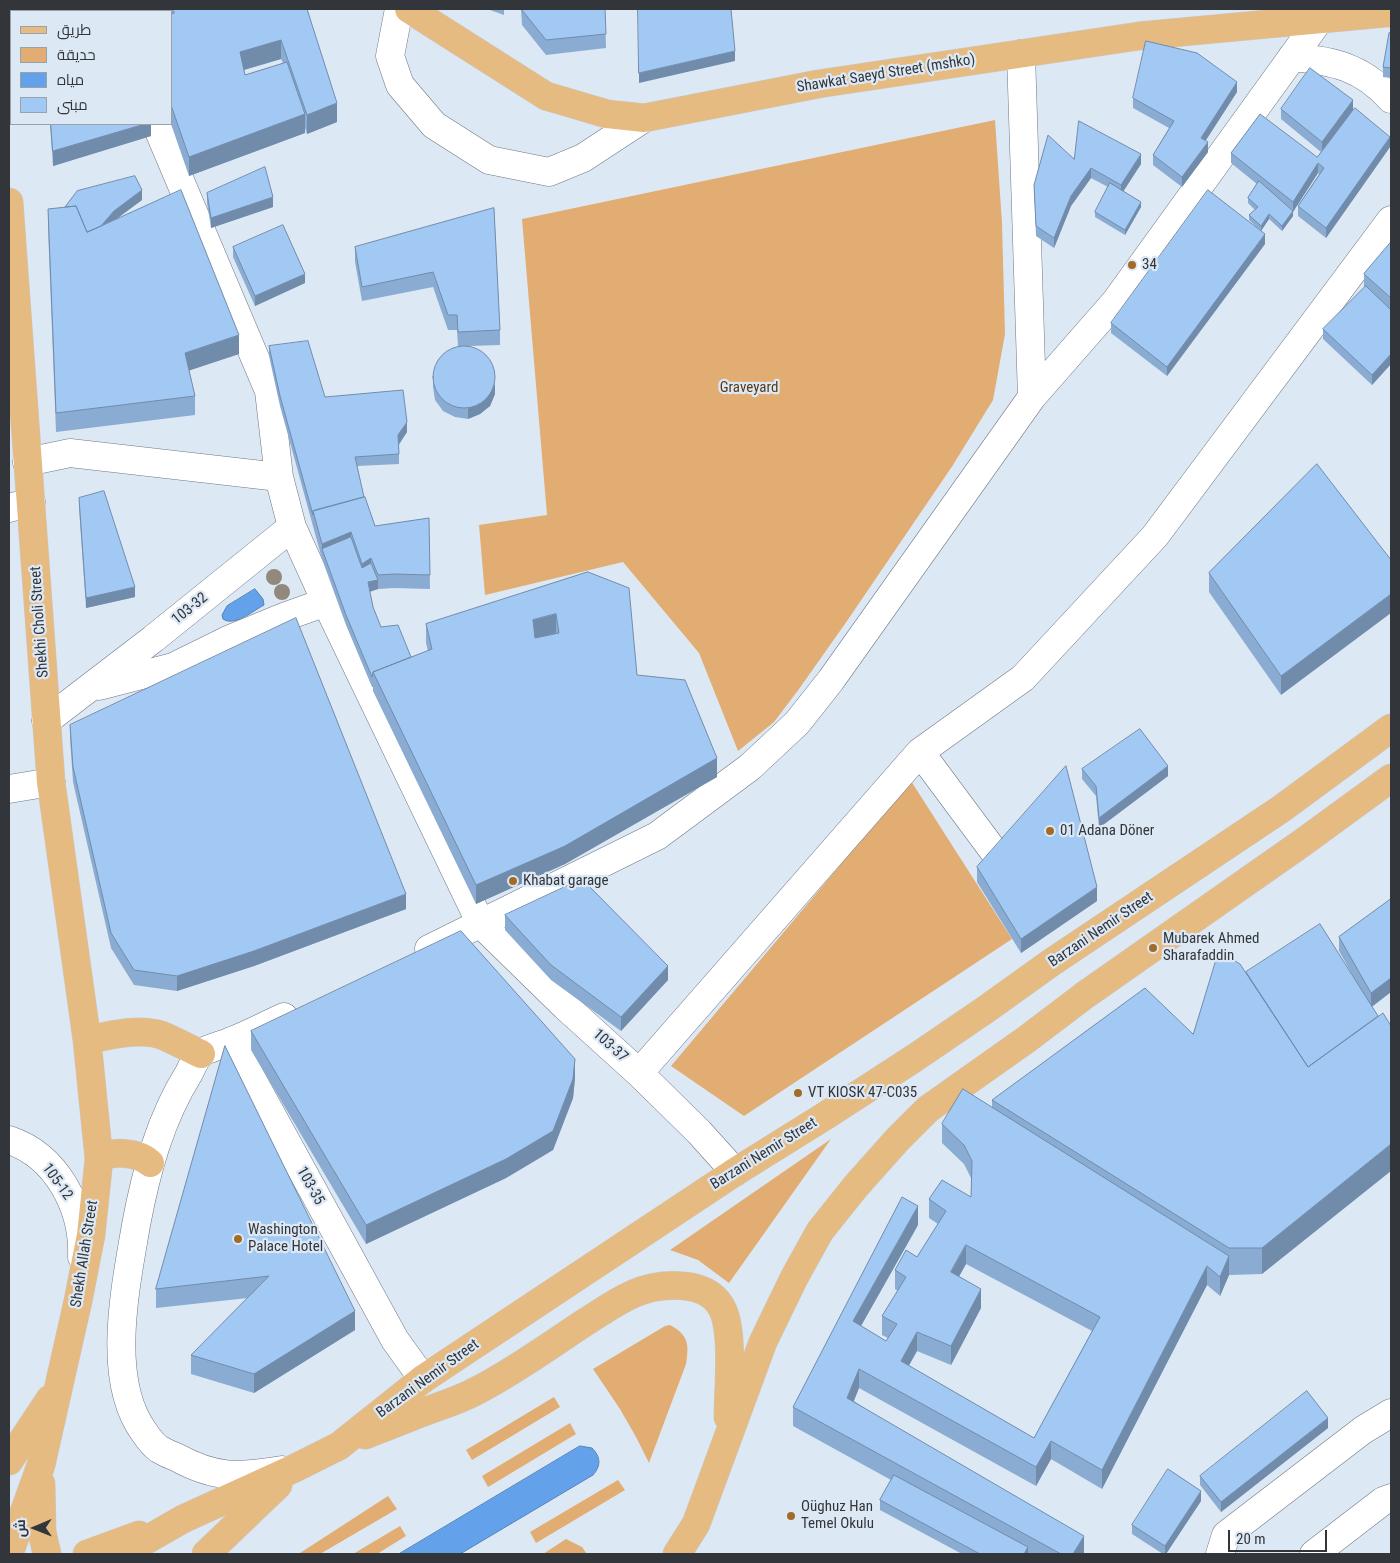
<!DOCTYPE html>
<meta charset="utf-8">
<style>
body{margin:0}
#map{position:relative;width:1400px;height:1563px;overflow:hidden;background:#dde8f5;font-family:"Roboto Condensed",Cairo,sans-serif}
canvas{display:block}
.frame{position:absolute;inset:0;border:10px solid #32363b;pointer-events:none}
.legend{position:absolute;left:10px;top:10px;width:162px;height:115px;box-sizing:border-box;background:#dde8f5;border:1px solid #99a1ab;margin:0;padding:6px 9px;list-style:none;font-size:15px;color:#32363b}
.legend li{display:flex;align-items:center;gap:10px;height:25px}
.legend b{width:25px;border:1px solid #99a1ab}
.north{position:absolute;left:10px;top:1503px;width:50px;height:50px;-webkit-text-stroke:4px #dde8f5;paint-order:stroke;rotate:269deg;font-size:14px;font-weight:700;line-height:20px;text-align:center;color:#32363b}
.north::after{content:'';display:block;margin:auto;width:18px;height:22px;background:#32363b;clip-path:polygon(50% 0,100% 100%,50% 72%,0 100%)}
.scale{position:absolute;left:1228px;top:1530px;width:99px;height:22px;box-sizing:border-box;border:2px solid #32363b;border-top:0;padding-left:6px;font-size:15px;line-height:18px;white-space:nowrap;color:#32363b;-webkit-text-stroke:4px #dde8f5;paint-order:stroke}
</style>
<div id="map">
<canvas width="1400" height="1563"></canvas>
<div class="frame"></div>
<ul class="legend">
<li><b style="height:6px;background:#e5bb82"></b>طريق</li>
<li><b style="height:14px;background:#e1ad72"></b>حديقة</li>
<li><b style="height:14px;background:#63a2ea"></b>مياه</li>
<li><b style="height:14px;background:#a2c8f4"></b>مبنى</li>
</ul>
<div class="north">ش</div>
<div class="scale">20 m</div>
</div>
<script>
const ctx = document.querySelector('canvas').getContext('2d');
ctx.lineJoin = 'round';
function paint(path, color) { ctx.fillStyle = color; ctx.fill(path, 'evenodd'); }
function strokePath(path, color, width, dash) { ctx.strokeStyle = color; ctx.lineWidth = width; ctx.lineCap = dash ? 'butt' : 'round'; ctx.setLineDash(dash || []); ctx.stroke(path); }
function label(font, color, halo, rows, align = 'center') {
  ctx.font = font + ' "Roboto Condensed",sans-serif'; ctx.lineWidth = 4.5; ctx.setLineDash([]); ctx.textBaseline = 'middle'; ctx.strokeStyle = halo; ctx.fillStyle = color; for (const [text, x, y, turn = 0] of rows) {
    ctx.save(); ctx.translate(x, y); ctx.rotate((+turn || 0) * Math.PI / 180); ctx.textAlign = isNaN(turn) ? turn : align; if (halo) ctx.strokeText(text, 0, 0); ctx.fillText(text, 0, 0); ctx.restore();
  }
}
paint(new Path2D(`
 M995 120 1002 223 1005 334 993 400 953 465 847 621 799 689 774 722 738 751 699 653 623 562 485 595 479 525 547 515 522 219Z
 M911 781 1012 939 744 1116 671 1066Z
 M831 1139 729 1283 698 1260 670 1250Z
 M670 1325C689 1335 689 1345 686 1364L649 1463 636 1437 620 1409 593 1369 665 1326Z
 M554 1397 560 1407 472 1460 466 1450Z
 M570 1423 576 1434 488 1487 482 1476Z
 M618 1480 625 1490 536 1543 530 1532Z
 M388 1496 397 1509 320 1554H301L300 1553Z
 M400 1526 406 1536 377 1554H353Z
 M566 1539 582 1547 587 1554H543Z`), '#e1ad72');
const water = new Path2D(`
 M255 589 263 599 264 605C253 611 234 627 223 619L222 615 227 606Z
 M580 1446 592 1448C601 1457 601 1466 593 1475L460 1554H399Z`);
paint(water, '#63a2ea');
strokePath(water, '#5482b6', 1);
const minor = new Path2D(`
 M109 9V11
 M399 9 390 56 400 85 434 125 489 160 549 172 583 158 644 118
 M1021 54 1032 397
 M1292 57C1334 61 1362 67 1391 99
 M156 124 269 391 279 477 292 527 326 602 481 924 565 1006 639 1073 699 1132 735 1172
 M27 462 70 453 279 477
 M9 508 31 502
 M99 686 173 667 228 640 284 617 326 602
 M46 721 153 639 292 527
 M920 752 995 853
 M9 789 51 782
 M429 949 657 836 750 767 797 723 831 680 1032 397 1116 301 1319 20
 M231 1041 395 1340 423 1379
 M639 1073 920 752 1023 678 1155 536 1391 220
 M9 1140C57 1156 84 1208 82 1257
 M282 1470C238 1477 216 1479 176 1457 170 1455 164 1452 159 1449 153 1445 148 1438 144 1432 105 1379 126 1285 136 1225 146 1172 160 1119 189 1073 192 1067 196 1057 201 1053 207 1049 222 1045 229 1042 248 1035 266 1025 284 1017
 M1220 1554 1226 1535 1363 1430 1391 1413
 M1314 1554 1383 1501 1391 1498`);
const major = new Path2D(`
 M409 9 546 96 607 114 644 118 818 84 1139 36 1386 13H1391
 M9 202 51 782 87 1040 99 1159 91 1235 78 1301 41 1465 9 1554
 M87 1040C110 1035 138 1028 161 1035 174 1040 188 1048 201 1054
 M99 1159C112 1150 138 1152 150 1163
 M365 1435C387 1427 408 1418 429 1410 446 1404 462 1399 478 1390 515 1371 549 1346 584 1323 600 1313 615 1302 633 1294 657 1283 704 1279 720 1305 735 1326 728 1389 728 1417
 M9 1461 50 1399
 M41 1484 42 1532 47 1554
 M87 1554 139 1535
 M122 1554 183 1519 295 1468 339 1446 423 1379 735 1172 825 1116 913 1059 985 1010 1052 962 1281 809 1391 728
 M206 1554 278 1485
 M677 1554 696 1524 763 1342 794 1278 820 1231 856 1186 897 1140 928 1109 1027 1039 1085 995 1302 843 1391 778`);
strokePath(minor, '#6e7884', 29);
strokePath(major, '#cacbcc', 29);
strokePath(minor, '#fff', 28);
strokePath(major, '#e5bb82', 28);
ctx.fillStyle = '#92887b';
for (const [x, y] of [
 [274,577],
 [282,592]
]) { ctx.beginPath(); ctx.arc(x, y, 8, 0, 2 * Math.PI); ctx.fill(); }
paint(new Path2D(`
 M133 9H307L337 122 307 134 305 128V133L189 176 171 124V11H134ZM281 59 283 63 245 75 244 70Z
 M487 9H504V15Z
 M521 9H605L606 48 546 55 522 25Z
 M1391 32V78L1383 77V67Z
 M1237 92 1205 140 1208 152 1182 187 1153 165V155L1169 128 1133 108V98Z
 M1281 109 1353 110 1337 131 1390 147 1326 238 1298 216V206L1319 174 1318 173 1293 212V216L1282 231 1269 219 1261 231 1249 220V215L1255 210 1248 203V198L1257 184 1231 163V153L1317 157 1321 152 1281 119Z
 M50 124H151V136L53 166Z
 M1074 159 1141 164 1123 191 1141 207 1125 235 1095 217V212L1108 187 1091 178 1071 206 1054 248 1036 236 1034 185Z
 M207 193 273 207 211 228 207 203Z
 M142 200 117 218 239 354 189 370 195 396V415L56 432 48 228V209Z
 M494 208 500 330V345L469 346 495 394 490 406 480 414 468 419 455 417 443 411 435 400 433 387V377L464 346H458L457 330H448L433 287 362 301 355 262V247Z
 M1391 242V364L1372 385 1323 339V329L1364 288V274Z
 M1265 244 1167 376 1111 333V323Z
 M233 247 305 283 255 306 233 257Z
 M269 346 325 397 407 432 399 445V464L357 466 364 497 375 526 429 518 430 589 394 588 378 589 370 592 373 607 381 627 411 657 428 651 426 643V624L588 572 637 675 717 777 565 864 476 904 373 691V687H372L346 625 322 559 280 406 269 356Z
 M1317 464 1281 695 1209 592V573Z
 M79 498 135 597 86 608 79 508Z
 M70 725 406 909 254 966 177 991 134 985 111 948 73 782 70 739Z
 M1082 769 1168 776 1099 828 1096 796 1082 779Z
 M977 867 1097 901 1021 953 977 882Z
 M1391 899V992L1372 1007 1262 1274 1229 1275 1220 1296 1207 1285 1102 1489 1051 1459 1036 1486 859 1388 854 1401 1084 1554H962L880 1510V1500L891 1480 793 1426V1407L918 1225 861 1326 886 1341 888 1338 882 1335V1316L898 1291 895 1289V1270L917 1257 938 1224 929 1218V1199L971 1197V1178L964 1164 942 1143V1124L992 1107V1100L1193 1034 1246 972 1358 985 1339 951V937ZM966 1264 1092 1331 1034 1438 908 1366 917 1351 951 1365 981 1308 959 1276Z
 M505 915 668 980 621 1031 551 980 505 930Z
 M251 1031 575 1078 573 1098 553 1150 506 1178 366 1244 251 1050Z
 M225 1046 355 1330 254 1393 191 1374V1355L248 1298 156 1308V1289Z
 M1328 1428 1221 1512 1200 1485V1476Z
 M1201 1501 1166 1554H1163L1132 1534V1525Z`), '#8bacd2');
paint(new Path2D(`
 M152 9H166V11H152Z
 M281 40V59L240 71V52Z
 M735 51V61L639 83V73Z
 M1237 82V92L1201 148V138Z
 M1353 100V110L1322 152V142Z
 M337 103V122L307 134V115Z
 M305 114V133L189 176V157Z
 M145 124H151V136L53 166V151Z
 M1390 137V147L1326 238V228Z
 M1208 142V152L1182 187V177Z
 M1141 154V164L1121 195V185Z
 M1318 163V173L1293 212V216L1282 231V226L1293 211V202Z
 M1091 168V178L1071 206 1054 248V238L1071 196Z
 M142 190V200L87 241 114 211Z
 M273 197V207L211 228V218Z
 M1141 202V207L1125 235V230Z
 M1269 214V219L1261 231V226Z
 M1265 234V244L1167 376V367Z
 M305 274V283L255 306V296Z
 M239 335V354L185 372V353Z
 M1391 354V364L1372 385V375Z
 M495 384V394L490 406 480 414 468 419V409Z
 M407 422V432L398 445V435Z
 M351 532V547L322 549V544Z
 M371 558V573L362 578V564Z
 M378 580V589L368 592V582Z
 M135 587V597L86 608V598Z
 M1391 594V613L1281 695V676Z
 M556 614V633L533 639V620Z
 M717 758V777L565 864 476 904V885Z
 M1168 766V776L1099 828V818Z
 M1097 887V901L1021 953V939Z
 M406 894V909L254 966 177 991V976Z
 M668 966V980L621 1031V1017Z
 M1391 978V992L1371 1007V993Z
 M575 1059V1078L573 1098 553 1150 506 1178 366 1244V1225Z
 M1391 1144V1171L1262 1274V1248Z
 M918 1206V1225L853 1340V1321Z
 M966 1245V1264L951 1291V1272Z
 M1229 1256V1275L1220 1296V1277Z
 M1207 1266V1285L1102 1489V1470Z
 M981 1289V1308L951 1365V1346Z
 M355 1311V1330L254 1393V1374Z
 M917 1332V1351L901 1380V1361Z
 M859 1369V1388L847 1417V1398Z
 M1328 1418V1428L1221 1512V1502Z
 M1051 1441V1459L1036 1486V1467Z
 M1201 1491V1501L1166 1554H1165V1546Z
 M1084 1536V1554H1073Z
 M1028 1547V1554H1024Z`), '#718cab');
const building = new Path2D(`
 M46 9H107L108 11H40Z
 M139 9H156L157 11H140Z
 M173 9H307L337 103 307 115 281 40 240 52 245 75 287 62 305 114 189 157 171 105V14L174 13Z
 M522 9H605L606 34 546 40 522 10Z
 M638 9H731L735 51 639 73Z
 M1391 32V68L1383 67 1389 33Z
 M1146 41 1197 53 1237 82 1201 138 1208 142 1182 177 1153 155 1174 121 1133 98Z
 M1310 68 1353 100 1322 142 1281 109Z
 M1355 108 1390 137 1326 228 1298 206 1324 168 1318 163 1293 202 1231 153 1260 114 1317 157Z
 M1079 121 1141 154 1121 185 1091 168 1071 196 1054 238 1036 226 1034 185 1048 135 1074 159Z
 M51 124H145L53 151Z
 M265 167 273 197 211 218 207 193Z
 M135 176 142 190 114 211 101 226 87 232 76 206 65 207 77 191Z
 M1259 181 1293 211 1282 226 1269 214 1261 226 1249 215 1258 207 1248 198Z
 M1110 183 1141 202 1125 230 1095 212Z
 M181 190 239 335 185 353 195 396 56 413 48 209 76 206 87 232Z
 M1208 190 1265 234 1167 367 1111 323Z
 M494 208 500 330 458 332 457 315H448L433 272 362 287 355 247Z
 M283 225 305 274 255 296 233 247Z
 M1391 242V298L1364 274Z
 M1366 286 1391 310V354L1372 375 1323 329Z
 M308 341 325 397 403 390 407 422 398 435 399 454 355 457 364 497 313 511V515L280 396 269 346Z
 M433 377a31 31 0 1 1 62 0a31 31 0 1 1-62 0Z
 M1317 464 1391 560V594L1281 676 1209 573Z
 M104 491 135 587 86 598 79 498Z
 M365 497 375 526 429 518 430 575 394 574 378 575 371 558 362 564 351 532 322 544 313 511Z
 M351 537 362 568 371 563 378 580 368 582 373 607 381 627 398 625 411 657 373 672 372 677 346 615 322 549Z
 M588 572 629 588 637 675 685 680 717 758 565 846 476 885 373 672 432 649 426 624ZM556 614 559 633 535 638 533 620Z
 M296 618 406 894 254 951 177 976 134 970 111 933 73 767 70 725Z
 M1140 729 1168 766 1099 818 1096 786 1082 769Z
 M1066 766 1097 887 1021 939 977 867Z
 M582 879 668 966 621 1017 551 965 505 915Z
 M1391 899V978L1371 993 1339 937Z
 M1320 924 1378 1016 1308 1067 1246 972Z
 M461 931 575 1059 573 1079 553 1131 506 1159 366 1225 251 1031Z
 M1219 951 1240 964 1308 1067 1383 1013 1391 1026V1144L1262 1248H1229L992 1100 1145 988 1193 1034Z
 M225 1046 355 1311 254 1374 191 1355 269 1276 156 1289Z
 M963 1089 1229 1256 1220 1277 1207 1266 1102 1470 1051 1441 1036 1467 859 1369 847 1398 1084 1536 1073 1554H1061L793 1407 902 1197 918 1206 853 1321 886 1341 897 1324 882 1316 906 1277 895 1270 906 1250 917 1257 946 1211 929 1199 942 1180 971 1197 972 1161 964 1145 942 1124ZM966 1245 1100 1317 1034 1438 901 1361 917 1332 951 1346 981 1289 951 1272Z
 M1307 1391 1328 1418 1221 1502 1200 1476Z
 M1168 1469 1201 1491 1165 1546 1132 1525Z
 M894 1475 1028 1547 1024 1554H980L880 1500Z`);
paint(building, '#a2c8f4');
strokePath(building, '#718cab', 1);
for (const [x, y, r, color] of [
 [1132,265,5,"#a26c26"],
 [1050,831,5,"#a26c26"],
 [513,881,5,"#a26c26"],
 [1153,948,5,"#a26c26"],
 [798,1093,5,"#a26c26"],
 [238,1239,5,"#a26c26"],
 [791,1516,5,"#a26c26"]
]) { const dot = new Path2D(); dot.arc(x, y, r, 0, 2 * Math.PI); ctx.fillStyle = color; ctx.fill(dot); strokePath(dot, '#dde8f5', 2); }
label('15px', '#32363b', '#dde8f5', [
 ["Shawkat Saeyd Street (mshko)",886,74,-9],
 ["103-32",190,609,-39],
 ["Shekhi Choli Street",40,622,-94],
 ["Barzani Nemir Street",1101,930,-34],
 ["103-37",610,1046,42],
 ["Barzani Nemir Street",764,1154,-32],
 ["105-12",57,1182,54],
 ["103-35",310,1186,61],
 ["Shekh Allah Street",85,1254,-81],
 ["Barzani Nemir Street",428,1379,-36]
]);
label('15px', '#32363b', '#dde8f5', [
 ["34",1142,265],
 ["01 Adana Döner",1060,831],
 ["Khabat garage",523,881],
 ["Mubarek Ahmed",1163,939],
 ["Sharafaddin",1163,956],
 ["VT KIOSK 47-C035",808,1093],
 ["Washington",248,1230],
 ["Palace Hotel",248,1247],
 ["Oüghuz Han",801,1507],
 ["Temel Okulu",801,1524]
], 'left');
label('15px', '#553a18', '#dde8f5', [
 ["Graveyard",749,388]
]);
</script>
